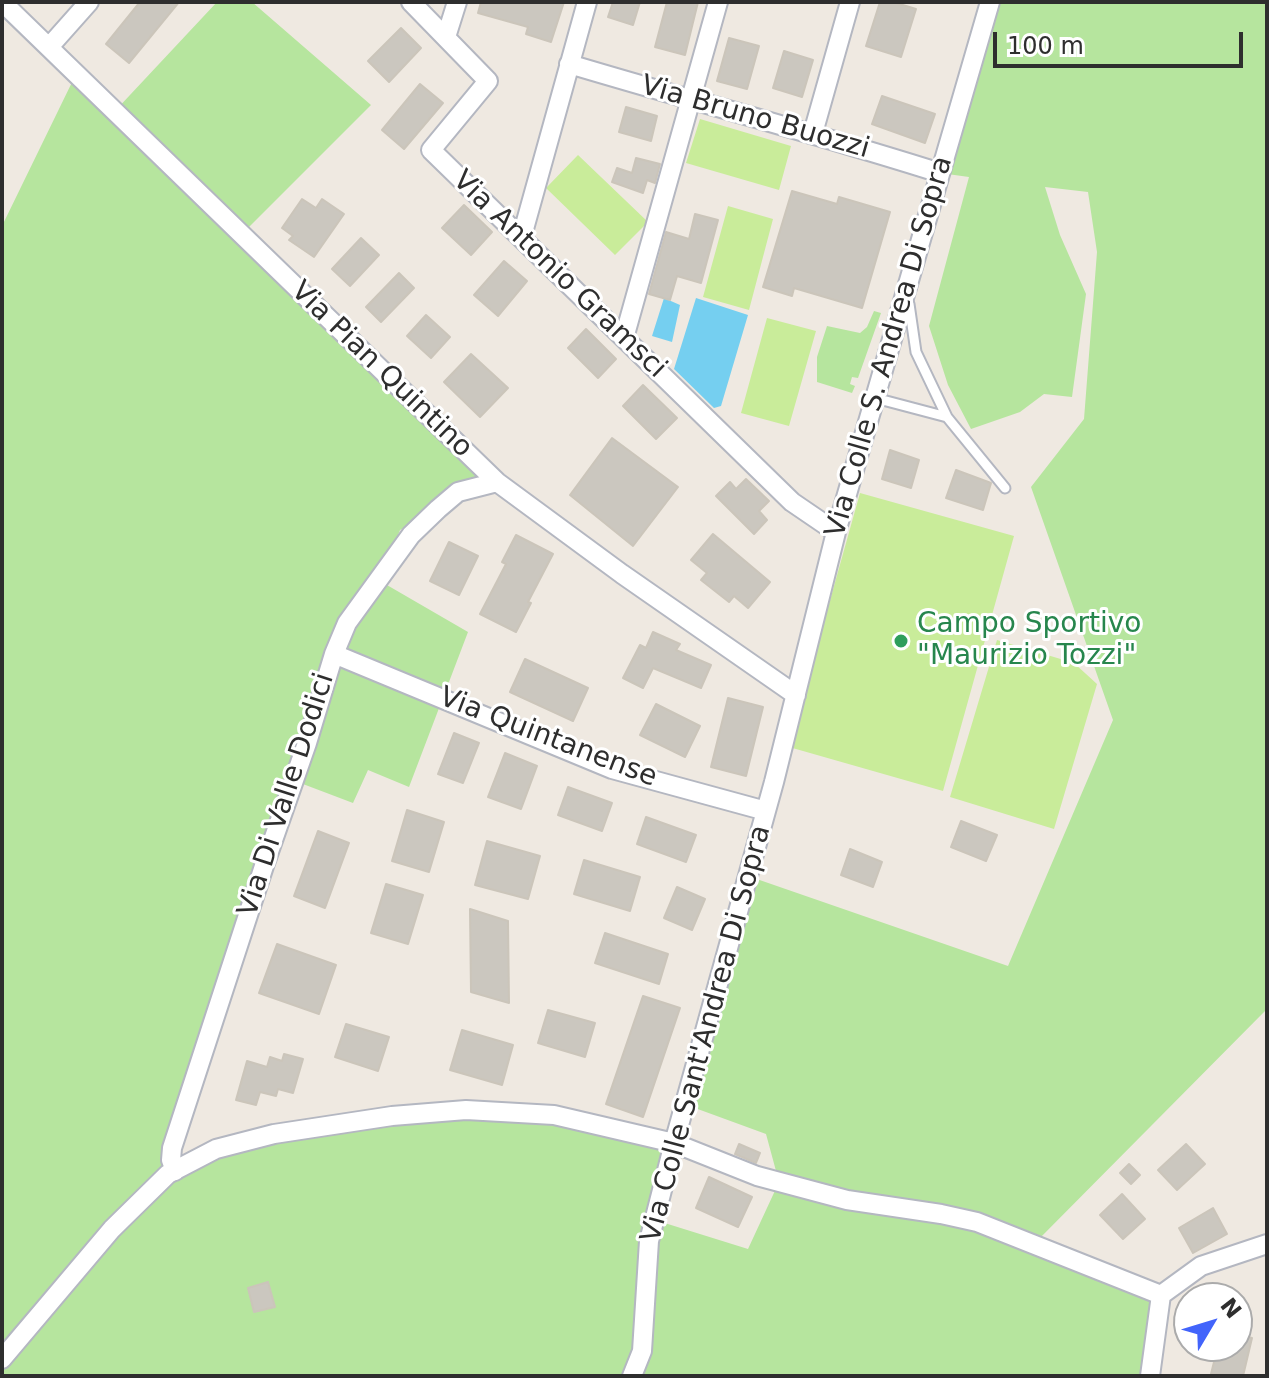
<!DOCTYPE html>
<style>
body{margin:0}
#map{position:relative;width:1269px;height:1378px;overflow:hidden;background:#efe9e1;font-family:"DejaVu Sans",sans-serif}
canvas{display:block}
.frame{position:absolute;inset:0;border:4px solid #2e2e2e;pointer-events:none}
.north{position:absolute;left:1173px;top:1282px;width:80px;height:80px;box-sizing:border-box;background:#fff;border:2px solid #ababab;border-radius:50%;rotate:52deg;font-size:22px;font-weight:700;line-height:32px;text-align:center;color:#2e2e2e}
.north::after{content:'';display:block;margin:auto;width:28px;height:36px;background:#4264fb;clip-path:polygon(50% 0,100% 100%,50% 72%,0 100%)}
.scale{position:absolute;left:993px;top:32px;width:250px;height:36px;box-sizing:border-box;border:4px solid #2e2e2e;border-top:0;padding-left:10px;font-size:24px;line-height:28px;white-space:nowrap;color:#2e2e2e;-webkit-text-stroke:6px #fff;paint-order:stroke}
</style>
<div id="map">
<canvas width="1269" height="1378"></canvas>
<div class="frame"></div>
<div class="north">N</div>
<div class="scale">100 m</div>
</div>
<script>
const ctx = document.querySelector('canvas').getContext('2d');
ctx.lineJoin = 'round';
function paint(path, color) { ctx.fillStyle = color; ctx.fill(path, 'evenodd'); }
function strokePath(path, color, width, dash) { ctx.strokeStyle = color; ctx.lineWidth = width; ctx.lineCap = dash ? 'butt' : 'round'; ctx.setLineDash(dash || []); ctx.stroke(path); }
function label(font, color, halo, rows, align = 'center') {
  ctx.font = font + ' "DejaVu Sans",sans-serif'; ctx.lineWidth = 6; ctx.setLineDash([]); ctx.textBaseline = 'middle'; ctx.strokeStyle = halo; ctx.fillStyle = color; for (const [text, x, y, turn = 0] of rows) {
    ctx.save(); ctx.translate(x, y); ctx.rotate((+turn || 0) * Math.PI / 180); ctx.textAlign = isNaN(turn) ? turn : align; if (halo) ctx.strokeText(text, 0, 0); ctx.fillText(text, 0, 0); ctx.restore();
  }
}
paint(new Path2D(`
 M217 2H252L371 105 242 234 497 482 438 509 400 530 380 581 468 632 409 787 368 770 353 803 295 781 171 1160 466 1110 674 1143 655 1220 748 1249 779 1182 766 1134 684 1104 748 876 1008 966 1113 720 1031 487 1084 419 1097 252 1088 192 1045 187 1060 235 1086 294 1072 397 1044 394 1020 412 971 429 948 385 929 326 969 177 940 173 990 2H1267V1009L1035 1243 1161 1295 1150 1376H2V226L77 72 115 111Z
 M874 311 881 313 858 378 852 377 850 384 855 386 852 393 817 382V357L827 326 860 333 867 327Z`), '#b6e59e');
paint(new Path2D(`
 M700 119 791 146 779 190 686 163Z
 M578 155 648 222 615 255 546 188Z
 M728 206 773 219 749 310 703 297Z
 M767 318 816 331 789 426 741 413Z
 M860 493 1014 536 943 791 789 747Z
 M997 640 1074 663 1097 684 1054 829 950 797Z`), '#c9ec9a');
paint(new Path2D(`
 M664 298 680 305 672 342 652 336Z
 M696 298 748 315 721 406 714 408 674 369Z`), '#75cff0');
const building = new Path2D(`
 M140 2H179L129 63 106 44Z
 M481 2H564L551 42 526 34 528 27 478 13Z
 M613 2H640L633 25 608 17Z
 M667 2H698L685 55 655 47Z
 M880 2H893L916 9 901 57 866 46Z
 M401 28 421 48 389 82 368 61Z
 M729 38 759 46 747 89 717 81Z
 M784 51 813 60 802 97 773 88Z
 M420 84 443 103 404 149 382 130Z
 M882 96 935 114 925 143 872 124Z
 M626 107 657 116 651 141 619 132Z
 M636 158 660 164 655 183 647 180 643 193 612 182 617 168 632 173Z
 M792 191 837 204 839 197 890 212 862 308 794 288 792 296 763 287Z
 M302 199 316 208 322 199 344 214 314 257 289 240 293 236 282 228Z
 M464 205 492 232 471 255 442 228Z
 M695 214 718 220 701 283 677 276 670 300 649 294 666 232 689 239Z
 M361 238 379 255 350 286 332 269Z
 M504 261 527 281 498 316 474 295Z
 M399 273 414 288 381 322 366 307Z
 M426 315 450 337 431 358 407 336Z
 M586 329 616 359 598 378 568 348Z
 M471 354 508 388 480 417 444 382Z
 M643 385 677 418 656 439 623 406Z
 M612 438 678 487 633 546 570 495Z
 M890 450 919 460 911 488 882 479Z
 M956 470 991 483 983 510 946 498Z
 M746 479 769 501 759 511 767 520 754 534 716 496 730 482 736 489Z
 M713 534 770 582 748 608 734 596 729 602 701 580 707 573 691 560Z
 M516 535 553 554 528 602 531 603 516 632 480 614 506 564 502 562Z
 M449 542 478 556 459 595 430 581Z
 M653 632 680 644 676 650 711 665 701 688 653 668 643 688 623 678 640 645 646 648Z
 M525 659 588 688 573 721 510 692Z
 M728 698 763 707 746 776 711 767Z
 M656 704 700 726 685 757 640 735Z
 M454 733 479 743 463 783 438 774Z
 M505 753 537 766 521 809 488 797Z
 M568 787 612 803 602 831 558 815Z
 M407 810 444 822 429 872 392 861Z
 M646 817 696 835 686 862 637 844Z
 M961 821 997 835 986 861 951 847Z
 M318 831 349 843 325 908 294 896Z
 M487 841 540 856 528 899 475 885Z
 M850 849 882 862 873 887 841 875Z
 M584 860 640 877 630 911 574 894Z
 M386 884 423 895 408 944 371 933Z
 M677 887 705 899 692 930 664 918Z
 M470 909 508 921 509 1003 471 992Z
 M605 933 668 954 659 984 595 963Z
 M277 944 336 965 319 1014 259 993Z
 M643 996 680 1008 643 1117 606 1104Z
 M548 1010 595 1023 585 1057 538 1043Z
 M346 1024 389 1037 378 1071 335 1057Z
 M462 1030 513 1045 502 1085 450 1070Z
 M284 1054 303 1059 293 1093 278 1089 276 1096 260 1092 256 1105 236 1100 247 1061 267 1067 270 1057 282 1061Z
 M739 1144 760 1153 756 1163 735 1154Z
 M1186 1144 1205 1164 1177 1190 1158 1170Z
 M1129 1164 1140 1175 1131 1184 1120 1173Z
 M709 1177 752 1197 738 1227 696 1208Z
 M1122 1194 1145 1219 1123 1239 1100 1215Z
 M1213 1208 1227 1234 1193 1253 1179 1228Z
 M268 1282 275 1307 254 1312 248 1288Z
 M1237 1334 1252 1338 1243 1376 1211 1374 1218 1346H1237Z`);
paint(building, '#cbc7bf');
strokePath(building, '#cbc5ba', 2);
const lane = new Path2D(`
 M909 304 916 352 947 417
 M875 398 947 417 1005 488`);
const street = new Path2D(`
 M2 2 497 482 622 574 796 695
 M411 2 488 81 431 150 792 502 836 532
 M446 37 457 2
 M49 47 89 2
 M569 64C693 101 817 134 940 173
 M813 133 850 2
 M522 236 587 2
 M624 338 718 2
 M334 654 612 769 766 811
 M175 1171 171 1160 172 1148 264 866 307 743 334 654 347 623 411 535 438 509 458 492 497 482
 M2 1359 112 1229 168 1174 216 1149 274 1134 392 1116 466 1110 554 1115 674 1143 757 1176 847 1200 941 1214 977 1222 1161 1295
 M632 1376 642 1351 649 1241 674 1143 774 782 836 532 990 2
 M1150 1376 1161 1295 1201 1266 1267 1244`);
strokePath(lane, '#b4b7c1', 13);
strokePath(street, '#b4b7c1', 22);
strokePath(lane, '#fff', 9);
strokePath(street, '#fff', 18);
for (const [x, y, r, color] of [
 [901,641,8,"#2e9e5b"]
]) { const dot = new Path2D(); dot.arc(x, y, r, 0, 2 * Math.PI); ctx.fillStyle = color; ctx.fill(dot); strokePath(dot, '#fff', 3); }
label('28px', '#2e2e2e', '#fff', [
 ["Via Bruno Buozzi",755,118,16],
 ["Via Antonio Gramsci",559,275,44],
 ["Via Colle S. Andrea Di Sopra",890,347,-74],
 ["Via Pian Quintino",381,370,44],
 ["Via Quintanense",548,738,21],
 ["Via Di Valle Dodici",287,795,-72],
 ["Via Colle Sant'Andrea Di Sopra",707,1034,-75]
]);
label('28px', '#27864d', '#fff', [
 ["Campo Sportivo",917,625],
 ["\"Maurizio Tozzi\"",917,657]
], 'left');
</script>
